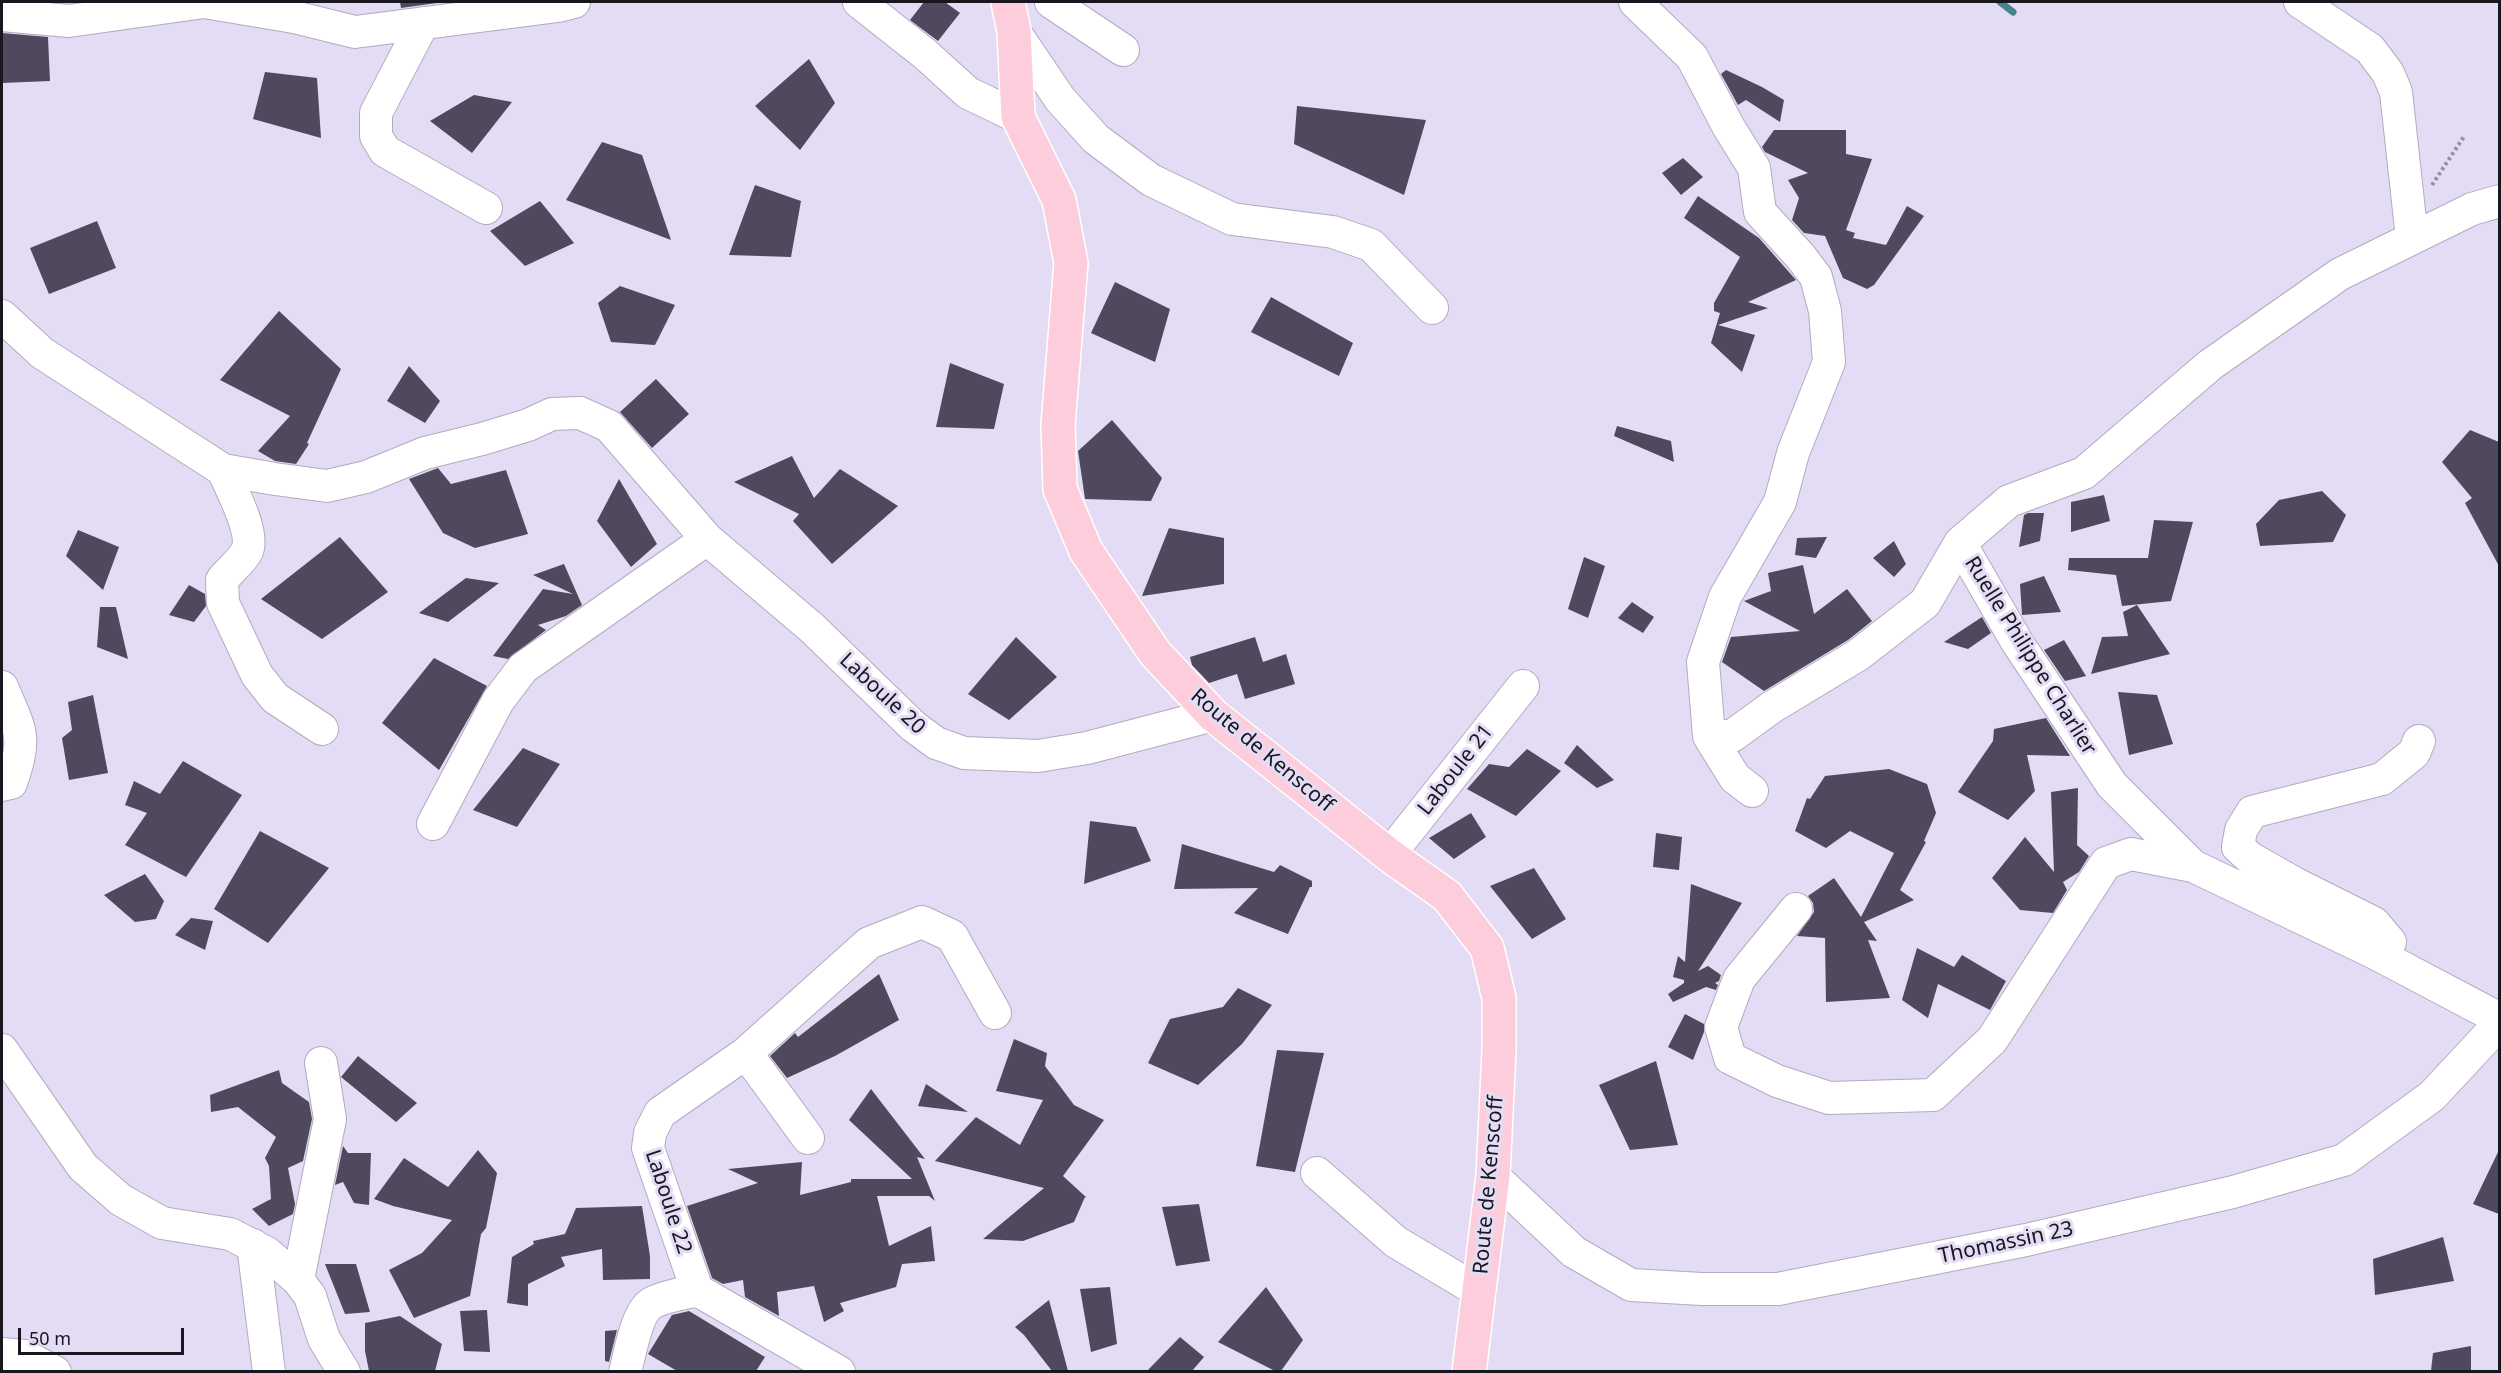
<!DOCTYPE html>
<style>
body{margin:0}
#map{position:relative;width:2501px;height:1373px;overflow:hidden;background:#e4dcf4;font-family:"Noto Sans",sans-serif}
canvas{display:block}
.frame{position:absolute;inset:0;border:3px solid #18161e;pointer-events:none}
.scale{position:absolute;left:18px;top:1328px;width:166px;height:27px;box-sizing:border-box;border:3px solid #18161e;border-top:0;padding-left:8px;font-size:18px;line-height:21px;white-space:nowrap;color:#18161e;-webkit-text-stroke:4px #e4dcf4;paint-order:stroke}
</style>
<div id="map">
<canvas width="2501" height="1373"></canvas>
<div class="frame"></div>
<div class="scale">50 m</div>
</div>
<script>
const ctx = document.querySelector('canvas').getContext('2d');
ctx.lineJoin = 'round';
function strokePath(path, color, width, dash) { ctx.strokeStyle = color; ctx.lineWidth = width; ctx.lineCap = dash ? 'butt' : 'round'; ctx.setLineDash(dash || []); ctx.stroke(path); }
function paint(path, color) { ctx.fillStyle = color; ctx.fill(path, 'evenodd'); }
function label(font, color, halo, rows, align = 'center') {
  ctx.font = font + ' "Noto Sans",sans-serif'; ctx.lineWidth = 6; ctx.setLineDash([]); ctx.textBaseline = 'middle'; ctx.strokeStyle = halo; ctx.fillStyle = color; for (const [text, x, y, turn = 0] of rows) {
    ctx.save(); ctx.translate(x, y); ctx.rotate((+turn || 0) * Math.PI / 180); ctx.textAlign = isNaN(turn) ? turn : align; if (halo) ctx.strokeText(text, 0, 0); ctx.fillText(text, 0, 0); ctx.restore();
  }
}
strokePath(new Path2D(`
 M2000 2 2013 12`), '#468488', 7);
paint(new Path2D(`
 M400 2H444L401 8Z
 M924 2H945L960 13 938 41 910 20Z
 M2 33 48 37 50 81 2 83Z
 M809 59 835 103 800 150 755 106Z
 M1726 70 1762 87 1784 100 1780 122 1746 100 1738 105 1721 74Z
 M265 72 317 78 321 138 253 119Z
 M474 95 512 102 472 153 430 121Z
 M1297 106 1426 120 1404 195 1294 144Z
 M1774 130H1846V154L1872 159 1846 230 1855 233 1853 238 1886 245 1907 206 1924 216 1874 285 1867 289 1843 278 1825 236 1804 233 1792 220 1799 198 1788 180 1808 173 1765 152 1762 147Z
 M602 142 642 155 671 240 566 200Z
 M1683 158 1703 177 1681 195 1662 173Z
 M755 185 801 201 791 257 729 255Z
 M1698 196 1759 238 1796 280 1748 302 1768 308 1718 325 1755 335 1742 372 1711 343 1720 313 1714 311V303L1740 257 1684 218Z
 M540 201 574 243 525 266 490 231Z
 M97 221 116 268 49 294 30 248Z
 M1115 282 1170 309 1155 362 1091 333Z
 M620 286 675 305 655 345 611 342 598 303Z
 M1271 297 1353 343 1339 376 1251 332Z
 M279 311 341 369 307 443 309 444 296 464 275 461 258 451 290 416 220 380Z
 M950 363 1004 384 994 429 936 427Z
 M409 366 440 401 425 423 387 401Z
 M656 379 689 414 652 448 620 412Z
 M1112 420 1162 478 1151 501 1085 499 1078 451Z
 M1617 426 1671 441 1674 462 1614 436Z
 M2470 430 2499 442V566L2465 503 2472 498 2442 462Z
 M792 456 814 498 840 469 898 506 832 564 793 521 799 514 734 482Z
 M438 468 451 484 506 470 528 534 475 548 443 533 409 479Z
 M619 479 657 544 631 567 597 521Z
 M2322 491 2346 515 2333 542 2260 546 2256 524 2279 500Z
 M2104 495 2110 521 2071 532V502Z
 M2028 513H2044L2040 541 2019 547 2024 515Z
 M2154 520 2193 522 2171 601 2122 606 2116 575 2068 570 2069 558H2148Z
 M1169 528 1224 538V584L1142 596Z
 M78 530 119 547 103 590 66 556Z
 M340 537 388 592 322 639 261 599Z
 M1827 537 1816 558 1795 555 1797 538Z
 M1894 541 1906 564 1894 577 1873 558Z
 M1584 557 1605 566 1588 618 1568 609Z
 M564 564 582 605 566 616 538 625 546 630 508 659 493 656 543 589 573 594 533 575Z
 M1803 565 1814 614 1847 589 1872 621 1848 640 1764 691 1722 662 1731 637 1800 631 1744 601 1771 591 1768 573Z
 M2044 576 2061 612 2022 615 2020 584Z
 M466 578 499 583 448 622 419 613Z
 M189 585 205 594 206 606 194 622 169 615Z
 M1632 602 1654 617 1643 633 1618 618Z
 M2137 605 2170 654 2091 674 2102 637 2128 636 2123 612Z
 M100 607H116L128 659 97 647Z
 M1982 617 1991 633 1968 649 1944 642Z
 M1016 637 1057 677 1009 720 968 694Z
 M1255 637 1263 662 1286 654 1295 684 1245 699 1237 674 1209 683 1192 665 1190 657Z
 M2064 640 2086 676 2065 681 2044 650Z
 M434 658 487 686 439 770 382 723Z
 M2118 692 2157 695 2173 744 2129 755Z
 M93 695 108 773 69 780 62 738 72 730 68 702Z
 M2046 718 2070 756 2027 755 2035 791 2008 820 1958 792 1993 741 1994 729Z
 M1577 745 1614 780 1597 788 1564 763Z
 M523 748 560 764 517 827 473 810Z
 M1527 749 1561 771 1516 816 1467 789 1489 764 1509 767Z
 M183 761 242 795 186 877 125 845 147 813 125 805 134 781 160 794Z
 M1889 769 1927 784 1936 813 1924 841 1926 842 1900 890 1914 900 1864 922 1877 941 1868 940 1890 998 1826 1002 1825 938 1797 936 1814 912 1813 903 1808 896 1834 878 1861 917 1894 853 1850 831 1826 848 1795 831 1807 798 1810 799 1825 776Z
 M2078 788 2077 845 2089 856 2079 872 2063 882 2067 890 2053 913 2020 910 1992 878 2025 837 2054 872 2051 792Z
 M1471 813 1486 837 1454 859 1429 838Z
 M1090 821 1136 827 1151 861 1084 884Z
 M260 831 329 868 268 943 214 909Z
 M1656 833 1682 837 1679 870 1653 867Z
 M1182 844 1274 872 1280 865 1312 881V887H1310L1288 934 1234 913 1258 888 1174 889Z
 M1534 868 1566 919 1532 939 1490 886Z
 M145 874 164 901 156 919 135 922 104 895Z
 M1691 884 1742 903 1698 971 1708 966 1721 975 1719 981 1715 983 1718 985 1716 990 1706 987 1673 1002 1668 994 1684 983V980L1673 977 1678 956 1685 962Z
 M191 918 213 921 205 950 175 935Z
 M1917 948 1954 967 1962 955 2006 981 1990 1010 1938 984 1928 1018 1902 1000Z
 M879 974 899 1020 835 1056 787 1078 770 1056 795 1033 798 1037Z
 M1238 988 1272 1005 1242 1044 1198 1085 1148 1063 1170 1019 1223 1007Z
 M1685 1014 1704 1024V1032L1693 1060 1668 1047Z
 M1014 1039 1047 1053 1045 1066 1074 1105 1104 1120 1063 1176 1087 1198 1085 1197 1074 1222 1023 1241 983 1239 1044 1188 935 1161 976 1117 1020 1145 1043 1100 996 1091Z
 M1277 1050 1324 1053 1295 1172 1256 1166Z
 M358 1056 417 1103 396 1122 341 1077Z
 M1656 1061 1678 1145 1630 1150 1599 1085Z
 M279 1070 282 1083 309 1102 312 1119 303 1161 288 1168 295 1204 293 1214 269 1226 252 1209 271 1199 269 1166 265 1158 276 1137 238 1107 211 1112 210 1095Z
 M926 1084 968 1112 918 1106Z
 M871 1089 925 1159 917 1157 935 1201 929 1196H877L889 1246 931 1226 935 1261 902 1264 896 1287 840 1303 844 1311 824 1322 814 1286 777 1292 779 1316 745 1297 743 1280 723 1284 712 1278 687 1206 758 1183 728 1169 802 1162 800 1195 851 1182V1179H912L849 1120Z
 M343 1146 348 1153H371L369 1205 354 1203 343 1182 335 1185Z
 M478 1150 497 1173 486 1228 481 1234 470 1296 414 1318 389 1270 422 1253 452 1220 393 1206 374 1199 404 1158 448 1187Z
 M2499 1150V1214L2473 1204Z
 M1199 1204 1210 1261 1176 1266 1162 1207Z
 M642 1206 650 1256V1279L603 1280 602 1249 561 1257 565 1266 528 1284V1306L507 1303 512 1257 534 1244 533 1241 565 1234 576 1208Z
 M2443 1237 2454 1281 2375 1295 2373 1259Z
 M325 1264H356L370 1312 345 1314Z
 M1110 1287 1117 1344 1091 1352 1080 1289Z
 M1266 1287 1303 1340 1281 1371H1275L1218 1342Z
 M1049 1300 1068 1371H1052L1024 1335 1015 1327Z
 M487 1310 490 1352 464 1351 460 1311Z
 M689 1311 765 1357 756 1371H677L648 1354 672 1315Z
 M400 1316 442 1344 435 1371H369L365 1351V1323Z
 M617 1330 609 1362 605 1361V1331Z
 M1180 1337 1204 1357 1192 1371H1147Z
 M2471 1346V1371H2431L2433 1353Z`), '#50495d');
const minor = new Path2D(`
 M859 2 925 54 968 93 1018 117
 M1051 2 1123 50
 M1635 2 1692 57 1728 126 1754 168 1760 212 1801 257 1816 277 1825 311 1829 362 1793 453 1780 502 1725 597 1703 662 1709 736 1735 778 1752 791
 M2300 2 2370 49 2388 73 2396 92 2412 238
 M2 15 69 21 204 2 294 17 355 32 558 6 574 2
 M423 23 376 113V136L385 151 486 208
 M1014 31 1060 99 1096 139 1151 180 1232 219 1333 232 1371 245 1432 308
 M2500 201 2472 209 2340 274 2210 365 2084 473 2009 501 1960 543 2017 642 2112 785 2193 866 2375 953 2500 1019
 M2 316 42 353 223 470 275 479 327 486 366 477 425 453 482 439 528 425 552 414 580 413 609 426 707 539 812 628 913 726 936 743 964 753 1038 756 1087 748 1213 715
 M223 470C231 489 255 532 247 551 242 561 229 571 222 580L223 603 257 675 275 698 322 729
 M2 687C20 730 28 736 11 783L2 785
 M1709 736H1732L1772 707 1858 655 1925 603 1960 543
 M433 824 498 701 523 668 707 539
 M1389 855 1523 686
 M1796 909 1739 979 1721 1027 1730 1058 1777 1081 1829 1098 1933 1095 1992 1040 2106 863 2131 854 2193 866
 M2390 942 2374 923 2296 884 2250 858 2238 847 2241 830 2252 812 2382 779 2414 753 2419 741
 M2 1050 83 1167 121 1200 162 1223 230 1234 267 1253 298 1280 310 1296 324 1339 344 1372
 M746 1053 808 1138
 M1317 1173 1396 1242 1480 1292
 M1493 1176 1574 1252 1631 1285 1702 1289H1778L2026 1240 2233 1192 2344 1160 2432 1096 2500 1023
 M253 1245 269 1372
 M298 1280 330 1119 321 1063
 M2 1354 25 1356 55 1372
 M625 1372C630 1355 636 1312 652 1303 665 1296 683 1294 697 1290
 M839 1372 697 1290 648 1148 650 1133 660 1113 746 1053 869 943 922 922 952 936 995 1013`);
const major = new Path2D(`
 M1008 2 1014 31 1018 117 1059 200 1071 263 1058 425 1060 489 1086 551 1155 653 1213 715 1389 855 1447 896 1487 948 1499 998V1050L1493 1176 1469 1372`);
strokePath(minor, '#b1aac1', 34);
strokePath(major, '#fff', 36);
strokePath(new Path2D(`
 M2432 185 2465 135`), '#948fa0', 4, [3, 3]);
strokePath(minor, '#fff', 32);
strokePath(major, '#fdcddc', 33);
label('21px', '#18161e', '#e4dcf4', [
 ["Ruelle Philippe Charlier",2030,656,58],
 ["Laboule 20",882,694,43],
 ["Route de Kenscoff",1262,751,40],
 ["Laboule 21",1456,770,-52],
 ["Route de Kenscoff",1489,1185,-85],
 ["Laboule 22",668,1202,72],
 ["Thomassin 23",2006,1243,-12]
]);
</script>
